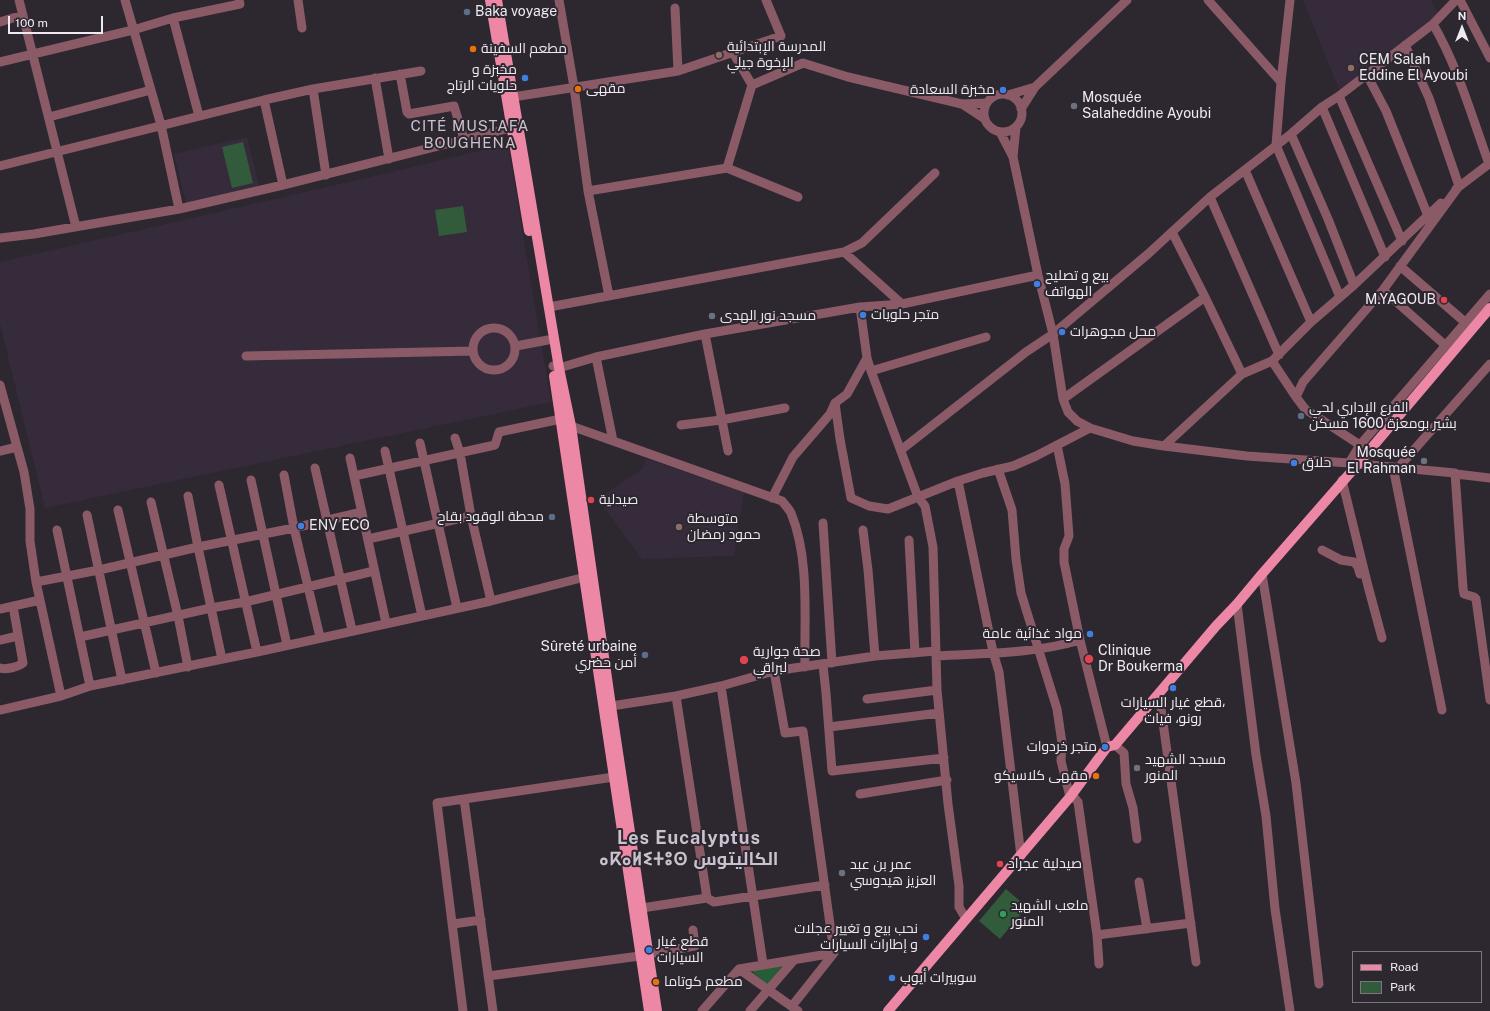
<!DOCTYPE html>
<meta charset="utf-8">
<style>
body{margin:0}
#map{position:relative;width:1490px;height:1011px;overflow:hidden;background:#2d2730;font-family:"Public Sans",sans-serif}
canvas{display:block}
.legend{position:absolute;left:1352px;top:951px;width:130px;height:52px;box-sizing:border-box;background:#2d2730;border:1px solid #7b757d;margin:0;padding:5px 7px;list-style:none;font-size:12px;color:#efeaf1}
.legend li{display:flex;align-items:center;gap:8px;height:20px}
.legend b{width:20px;border:1px solid #7b757d}
.north{position:absolute;left:1442px;top:8px;width:40px;height:40px;-webkit-text-stroke:3px #2d2730;paint-order:stroke;rotate:0deg;font-size:11px;font-weight:700;line-height:16px;text-align:center;color:#efeaf1}
.north::after{content:'';display:block;margin:auto;width:14px;height:18px;background:#efeaf1;clip-path:polygon(50% 0,100% 100%,50% 72%,0 100%)}
.scale{position:absolute;left:8px;top:16px;width:95px;height:18px;box-sizing:border-box;border:2px solid #efeaf1;border-top:0;padding-left:5px;font-size:12px;line-height:14px;white-space:nowrap;color:#efeaf1;-webkit-text-stroke:3px #2d2730;paint-order:stroke}
</style>
<div id="map">
<canvas width="1490" height="1011"></canvas>
<ul class="legend">
<li><b style="height:5px;background:#ec87a5"></b>Road</li>
<li><b style="height:11px;background:#325b3b"></b>Park</li>
</ul>
<div class="north">N</div>
<div class="scale">100 m</div>
</div>
<script>
const ctx = document.querySelector('canvas').getContext('2d');
ctx.lineJoin = 'round';
function paint(path, color) { ctx.fillStyle = color; ctx.fill(path, 'evenodd'); }
function strokePath(path, color, width, dash) { ctx.strokeStyle = color; ctx.lineWidth = width; ctx.lineCap = dash ? 'butt' : 'round'; ctx.setLineDash(dash || []); ctx.stroke(path); }
function label(font, color, halo, rows, align = 'center') {
  ctx.font = font + ' "Public Sans",Cairo,"Noto Sans Tifinagh",sans-serif'; ctx.lineWidth = 4; ctx.setLineDash([]); ctx.textBaseline = 'middle'; ctx.strokeStyle = halo; ctx.fillStyle = color; for (const [text, x, y, turn = 0] of rows) {
    ctx.save(); ctx.translate(x, y); ctx.rotate((+turn || 0) * Math.PI / 180); ctx.textAlign = isNaN(turn) ? turn : align; if (halo) ctx.strokeText(text, 0, 0); ctx.fillText(text, 0, 0); ctx.restore();
  }
}
paint(new Path2D(`
 M1303 0H1432L1433 5 1440 15 1340 92Z
 M247 137 260 188 187 206 174 154Z
 M508 144 551 402 45 508 0 324V262L375 176Z
 M646 459 744 492 734 556 642 559 598 499 643 468Z`), '#362b3a');
paint(new Path2D(`
 M243 142 253 183 232 188 222 147Z
 M463 206 467 232 439 236 435 210Z
 M1006 889 1027 907 1000 939 979 921Z`), '#325b3b');
paint(new Path2D(`
 M784 964 768 984 753 973V969Z`), '#255e34');
strokePath(new Path2D(`
 M19 0 76 227
 M125 0 161 125 179 209
 M298 0 302 28
 M559 0 574 87 588 191 609 296
 M1208 0 1281 82 1276 145 1340 297
 M1460 0 1490 58
 M675 8 678 71
 M173 18 199 116
 M0 22 23 15
 M1433 24C1458 67 1472 117 1489 164
 M732 51 752 85 803 63 848 77 962 104 987 103
 M0 62 133 30 173 18 240 4 239 0
 M400 74 407 112 409 114 454 106 464 139
 M1367 75 1386 111 1428 216
 M375 78 389 159
 M1281 82 1290 0
 M313 89 326 175
 M984 113a19 19 0 1 1 38 0a19 19 0 1 1-38 0Z
 M1008 95 1035 87
 M1339 96 1402 241
 M513 97 678 71 781 36 766 0
 M264 100 283 185
 M962 104 985 119
 M1322 107 1385 257
 M1021 109 1035 87 1127 0
 M49 117 151 90
 M1000 132 1013 157 1038 275 1053 334 1063 399 1068 412 1077 421 1090 428 1133 441 1164 446 1247 456 1349 463 1455 473 1456 474 1490 478
 M1291 134 1328 219 1354 285
 M1013 157 1016 127
 M0 166 264 100 313 89 421 71
 M727 168 798 197
 M1245 170 1311 322
 M1456 189 1490 163
 M588 191 727 168 752 85
 M1210 197 1279 355
 M1172 232 1205 297 1242 374
 M0 238 34 234 179 209 283 185 518 126
 M844 252 902 304
 M1400 266 1466 323
 M1383 290 1445 345
 M549 307 844 252 862 243 935 173
 M860 307 867 358 871 371 918 497 925 506 933 547 937 690 948 804 959 886V907L966 919
 M473 349a21 21 0 1 1 42 0a21 21 0 1 1-42 0Z
 M705 334 728 451
 M516 346 548 340
 M246 356 473 351
 M596 357 613 441
 M1272 361 1296 397
 M553 366 559 368 596 357 705 334 860 307 902 304 1038 275
 M871 371 986 337
 M0 385 24 472 30 509V541L36 582 61 696
 M1063 399 1205 297
 M835 403 840 439 851 498 869 506 888 509 958 481 983 473 1013 466 1036 456 1090 428
 M681 425 721 420 785 408
 M571 426 782 501C785 505 789 509 791 513 810 559 804 618 805 667
 M455 438 460 453 471 516 491 601
 M420 443 457 608
 M1057 445 1065 484 1069 536 1064 549V562L1080 640 1107 747
 M1360 445 1305 409 1296 397 1303 382 1383 290 1459 186 1429 98 1405 45
 M1164 446 1242 374 1272 361 1311 322 1354 285 1441 203
 M901 450 1026 352 1053 334 1148 254 1210 197 1291 134 1322 107 1339 96 1433 24 1456 0
 M0 451 17 447
 M385 451 422 616
 M350 458 386 623
 M1349 463 1360 445 1490 294
 M1393 467 1442 710
 M315 468 352 630
 M998 469 1012 510 1016 559 1021 593 1057 709 1062 743 1061 761 1070 797
 M1397 469 1490 364
 M1455 473 1463 588 1464 594 1474 597 1476 599 1490 700
 M284 475 294 528 320 637
 M354 476 495 445 499 432 561 419
 M251 480 287 645
 M1342 480 1368 586 1382 638
 M958 481 993 652 999 672 1021 856
 M219 485 257 652
 M188 496 198 547 222 659
 M772 498 793 457 830 414 835 403 847 394 867 358
 M151 502 178 616 188 667
 M118 510 156 673
 M87 515 122 680
 M823 523 832 663
 M57 530 90 686
 M863 530 868 570 875 656
 M368 539 471 516
 M909 540 915 653
 M1322 550 1341 560 1354 562 1358 567 1360 574
 M1262 574 1296 783 1319 984
 M36 582 99 570 198 547 294 528 362 512
 M1237 604 1256 755 1266 816 1275 909 1290 1011
 M0 609 40 600
 M80 637 211 608 245 602 374 571
 M0 640 18 636
 M936 656C983 653 1034 654 1080 640
 M823 665 826 693 832 771 944 758
 M0 668C6 670 18 667 23 663L13 606
 M774 671 785 733 803 731 834 953 792 1006
 M721 686 763 964
 M676 696 707 898 714 902 825 885
 M867 699 937 690
 M1154 699 1161 708 1196 962
 M605 707 676 696 721 686 774 671 875 656 936 651
 M0 710 61 696 90 686 257 652 491 601 585 577
 M829 727 939 713
 M1115 745 1124 753 1126 784 1133 808 1137 839
 M860 794 947 780
 M1072 795 1078 802 1097 935 1099 964
 M464 799 493 1011
 M1139 882 1147 929
 M642 908 707 898
 M453 924 481 920
 M1097 935 1191 923
 M648 954 695 946 693 930
 M739 969 798 1011
 M488 976 640 956
 M463 1011 437 803 614 777
 M702 1011 739 969 834 953
 M750 1011 794 960`), '#8b5a67', 9);
strokePath(new Path2D(`
 M490 0 529 231
 M497 0 559 368 571 426 611 706 657 1011
 M554 376 649 1011
 M888 1011 1070 797 1107 747 1115 745 1216 626 1237 604 1262 574 1358 464 1490 308`), '#ec87a5', 10);
for (const [x, y, r, color] of [
 [467,12,4,"#5c6f8a"],
 [473,49,4,"#e8710a"],
 [719,55,4,"#8d6e63"],
 [1351,68,4,"#8d6e63"],
 [525,78,4,"#3f7fe0"],
 [578,89,4,"#e8710a"],
 [1003,90,4,"#3f7fe0"],
 [1074,106,4,"#6b7280"],
 [1037,284,4,"#3f7fe0"],
 [1444,300,4,"#e0444e"],
 [863,315,4,"#3f7fe0"],
 [712,316,4,"#6b7280"],
 [1062,332,4,"#3f7fe0"],
 [1301,416,4,"#5c6f8a"],
 [1424,461,4,"#6b7280"],
 [1294,463,4,"#3f7fe0"],
 [591,500,4,"#e0444e"],
 [552,517,4,"#5c6f8a"],
 [301,526,4,"#3f7fe0"],
 [679,527,4,"#8d6e63"],
 [1090,634,4,"#3f7fe0"],
 [645,655,4,"#5c6f8a"],
 [1089,659,5,"#e0444e"],
 [744,660,5,"#e0444e"],
 [1173,688,4,"#3f7fe0"],
 [1105,747,4,"#3f7fe0"],
 [1137,768,4,"#6b7280"],
 [1096,776,4,"#e8710a"],
 [1000,864,4,"#e0444e"],
 [842,873,4,"#6b7280"],
 [1003,914,4,"#2e9e5b"],
 [926,937,4,"#3f7fe0"],
 [649,950,4,"#3f7fe0"],
 [892,978,4,"#3f7fe0"],
 [656,982,4,"#e8710a"]
]) { const dot = new Path2D(); dot.arc(x, y, r, 0, 2 * Math.PI); ctx.fillStyle = color; ctx.fill(dot); strokePath(dot, '#2d2730', 1.5); }
label('14px', '#efeaf1', '#2d2730', [
 ["Baka voyage",475,12],
 ["المدرسة الإبتدائية",727,47],
 ["الإخوة جيلي",727,63],
 ["مطعم السفينة",481,49],
 ["CEM Salah",1359,60],
 ["Eddine El Ayoubi",1359,76],
 ["مخبزة و",517,70,"right"],
 ["حلويات الرتاج",517,86,"right"],
 ["مقهى",586,89],
 ["مخبزة السعادة",995,90,"right"],
 ["Mosquée",1082,98],
 ["Salaheddine Ayoubi",1082,114],
 ["بيع و تصليح",1045,276],
 ["الهواتف",1045,292],
 ["M.YAGOUB",1436,300,"right"],
 ["متجر حلويات",871,315],
 ["مسجد نور الهدى",720,316],
 ["محل مجوهرات",1070,332],
 ["الفرع الإداري لحي",1309,408],
 ["بشير بومعزة 1600 مسكن",1309,424],
 ["Mosquée",1416,453,"right"],
 ["El Rahman",1416,469,"right"],
 ["حلاق",1302,463],
 ["صيدلية",599,500],
 ["محطة الوقود بقاح",544,517,"right"],
 ["متوسطة",687,519],
 ["حمود رمضان",687,535],
 ["ENV ECO",309,526],
 ["مواد غذائية عامة",1082,634,"right"],
 ["Sûreté urbaine",637,647,"right"],
 ["أمن حضري",637,663,"right"],
 ["Clinique",1098,651],
 ["Dr Boukerma",1098,667],
 ["صحة جوارية",753,652],
 ["لبراقي",753,668],
 ["قطع غيار السيارات،",1173,703,"center"],
 ["رونو، فيات",1173,719,"center"],
 ["متجر خردوات",1097,747,"right"],
 ["مسجد الشهيد",1145,760],
 ["المنور",1145,776],
 ["مقهى كلاسيكو",1088,776,"right"],
 ["صيدلية عجراد",1008,864],
 ["عمر بن عبد",850,865],
 ["العزيز هيدوسي",850,881],
 ["ملعب الشهيد",1011,906],
 ["المنور",1011,922],
 ["نحب بيع و تغيير عجلات",918,929,"right"],
 ["و إطارات السيارات",918,945,"right"],
 ["قطع غيار",657,942],
 ["السيارات",657,958],
 ["سوبيرات أيوب",900,978],
 ["مطعم كوتاما",664,982]
], 'left');
ctx.letterSpacing = '1px';
label('15px', '#cbc2cf', '#2d2730', [
 ["CITÉ MUSTAFA",470,126],
 ["BOUGHENA",470,143]
]);
ctx.letterSpacing = '0px';
ctx.letterSpacing = '1px';
label('bold 18px', '#cbc2cf', '#2d2730', [
 ["Les Eucalyptus",689,838],
 ["ⴰⴽⴰⵍⵉⵜⵓⵙ الكاليتوس",689,859]
]);
ctx.letterSpacing = '0px';
</script>
